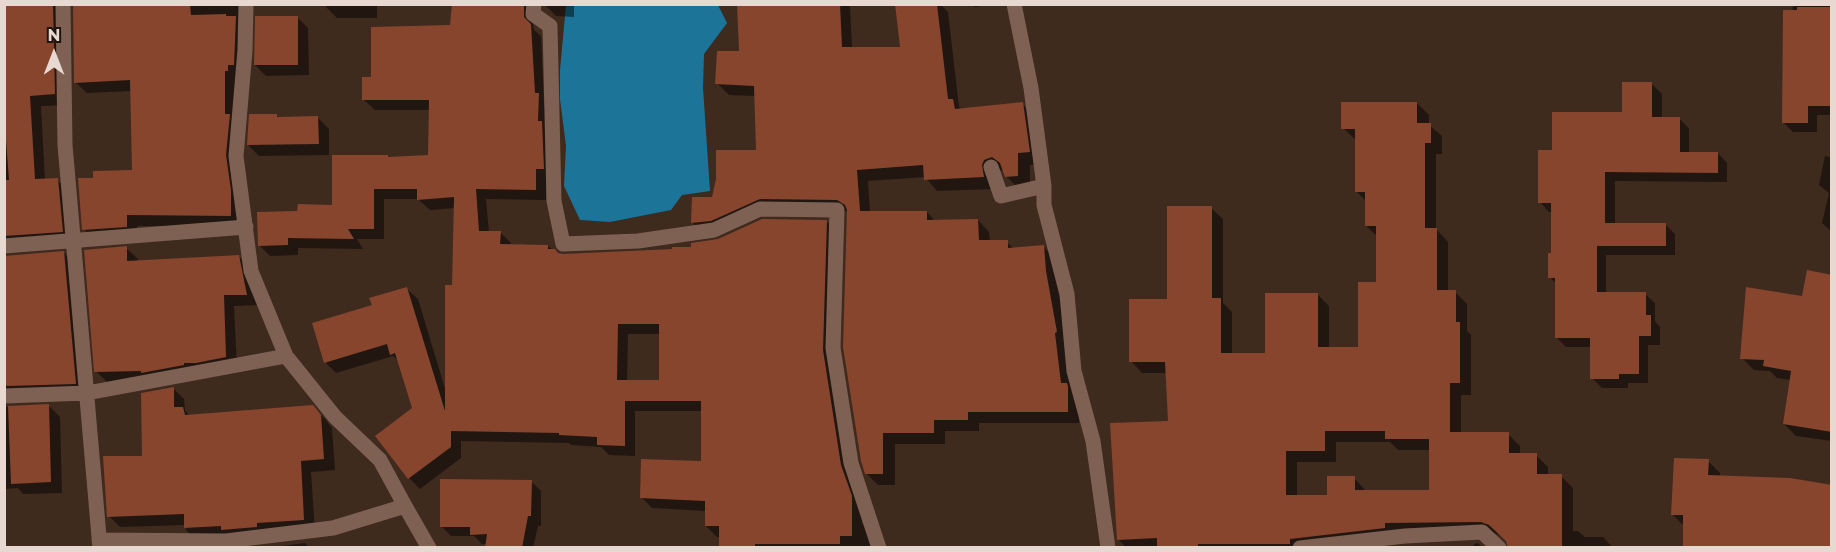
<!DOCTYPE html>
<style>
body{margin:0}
#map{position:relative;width:1836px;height:552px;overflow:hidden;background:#3f2a1e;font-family:Montserrat,sans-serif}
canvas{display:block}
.frame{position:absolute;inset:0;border:6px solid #e7d9d1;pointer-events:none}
.north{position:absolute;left:24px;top:24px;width:60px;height:60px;-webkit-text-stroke:4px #1e1510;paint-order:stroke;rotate:0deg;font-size:16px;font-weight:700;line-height:24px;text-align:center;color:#e7d9d1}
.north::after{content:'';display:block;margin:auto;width:21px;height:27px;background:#e7d9d1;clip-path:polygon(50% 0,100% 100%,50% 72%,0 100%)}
</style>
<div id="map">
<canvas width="1836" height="552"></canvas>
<div class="frame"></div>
<div class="north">N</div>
</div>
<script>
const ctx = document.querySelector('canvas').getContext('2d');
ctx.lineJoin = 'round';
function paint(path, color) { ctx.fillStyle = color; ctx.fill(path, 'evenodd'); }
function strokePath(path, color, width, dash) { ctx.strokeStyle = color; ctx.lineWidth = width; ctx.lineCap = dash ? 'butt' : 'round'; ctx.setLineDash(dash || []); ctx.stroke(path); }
paint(new Path2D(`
 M566 5H718L727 23 704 54 703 88 710 191 682 195 671 210 610 222 580 220 564 186 566 146 560 99V70Z`), '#1c7499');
paint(new Path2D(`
 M4 4H262V6H253L248 11 241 226H137V237L95 241 84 229 95 179 134 172 132 91 87 93 75 82 74 5 70 6 65 105 41 106 45 180H57L69 191 73 242 6 252 5 257 64 253 75 264 86 394 9 399 5 407 49 406 60 417 62 493 23 494 18 488 4 489Z
 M326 4H377V18H337L326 7Z
 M453 4H587L574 5V17L556 16 545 5 536 10 533 25 534 30 541 36 544 102 554 179H546V200L486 199 489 232H500L511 243V245L548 246 558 254 563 255 692 248 826 221 837 232 833 361 862 508V523L869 530 871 548H721V537H717L706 526V511L652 508 641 497 703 462V411H635V456L609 455 601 447 571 445 569 443 461 441V458L420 489 409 478 414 408 400 362 393 356 336 373 326 363 375 306 407 289 418 299 446 392 454 286 455 208 430 210 418 199H384V239H357L363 249 298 248V255L270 256 259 245 299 212 334 206 389 159 429 156 430 110H375L364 100 373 78 452 27ZM628 334H660V382H627Z
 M738 4H848L850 7 852 48H901L900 4H940L948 12 959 107 962 110 1022 104 1034 116 1041 164 1030 165V187L1018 188 1006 176 1004 169 996 172 995 189 937 191 925 177 868 181 870 212H927L936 222 978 220 989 232 990 242H1007L1014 249 1043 246 1055 258 1057 284 1079 400V423H979V431H945V444H895V485H878L866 473 848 211 773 210 705 235 693 223V198L713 199 757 152 756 96 729 95 717 83 740 53Z
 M973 4H991L975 7Z
 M1793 4H1832V115H1817V132H1793L1783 122Z
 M297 17 308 28 309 75 266 76 255 65Z
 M1652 84 1662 94V119H1680L1689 129V153H1718L1727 163V182L1615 181V225H1666L1675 234V255H1606V294H1645L1655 303V321L1660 327V345H1648V383H1628V388H1602L1592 378V347H1566L1556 337V284L1550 277 1552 254V212H1549L1540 202 1554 152 1623 113Z
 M1417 103 1429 115V125L1442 136V154H1436V229L1448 242V292H1455L1467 304V331L1471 335V395H1461V434H1508L1520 446V455H1536L1548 467V476H1561L1573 488V531H1578L1585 537H1603L1613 548H1509L1507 541 1502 536 1494 533 1337 548H1126L1118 539 1169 423 1167 373H1142L1131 361 1168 300 1211 208 1223 219V303L1232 312V355H1266L1317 294 1329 306V349H1360L1378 284V237L1366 226V201L1356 191V140L1343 128ZM1336 442H1390L1398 450H1431V491H1366L1354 478 1328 496H1297V462H1336Z
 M276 115 279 118H318L329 129V155L259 156 248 145Z
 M1825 156 1832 158V232L1822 223 1829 193 1819 185Z
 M126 248 138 259V262L239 257 250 268 258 305 234 306 237 368 107 382 96 371Z
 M1832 276V441L1796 436 1784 424 1791 380 1777 378 1770 371 1754 370 1742 358 1803 297Z
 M173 388 184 399 185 410 190 416 313 407 324 418 332 428 335 470 311 472 315 532 197 541 186 530V525L120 527 109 516 143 457Z
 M1708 461 1720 473V477L1685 527 1672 514Z
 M531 481 541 491V526H538L533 548H487L488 544H482L474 536H451L441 526Z
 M305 543 310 548H266Z
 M1478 543 1483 548H1474V544Z`), '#0007');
paint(new Path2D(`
 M4 4H53L55 94 30 96 35 179 58 178 63 232 4 236V180H9L4 114Z
 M73 4H190L191 15 226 14V16H236L234 65H228V71H225V114H230L226 155 231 190V216L127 215V227L82 230 78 178H93V171L132 170 130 80 74 83Z
 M452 4H524V17L531 24 535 93H539L538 121H542L544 169H536V190L476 189 479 231H501L500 244 548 245V249H555L558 253 563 254 672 249V247H691V243L718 239 762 219 827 220 823 350 841 465 852 496V536H840V544H755V548H719V526H705V501L640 498 641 459 701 461V401H625V446L597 445V437L559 435V433L451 431V447L408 479 375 436 412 408 395 353 390 355 387 344 324 363 312 323 372 305 369 298 407 287 445 411V285H452L454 197 417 200V189H374V229H348L354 239 288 238V245L258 246 257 212 297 211 298 204 332 205V155H388V157L428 155 429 100H362V77H371V27L450 25ZM618 324H659V380H617Z
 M737 4H840L842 47H900L895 4H937L948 99H953L955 109 1023 102 1030 152 1018 153V176L1005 177 1000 163 992 157 984 160 982 165 984 177 924 180 923 165 857 170 860 211H927V220L978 219 979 240H1008V248L1044 245 1046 271 1057 332 1055 333 1061 383H1067L1068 387V412H968V420H934V433H883V474H865L861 461 843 347 847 210 845 205 837 200 760 199 711 221 691 223 692 197H712L716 179V150H756L754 86 715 84 717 51H739Z
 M1797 7H1832V106H1808V123H1782L1783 10H1797Z
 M255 16H298V65H254Z
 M1622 82H1652V117H1680V152H1718V173L1605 172V223H1666V246H1597V292H1646V315H1651V336H1639V374H1619V379H1590V338H1555V278H1548V253H1551V203H1538V150H1552V112H1622Z
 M1341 102H1417V123H1431V143H1425V228H1437V290H1456V322H1460V383H1450V432H1509V453H1537V474H1562V548H1508L1506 541 1489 525 1481 522 1385 523V528L1290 539V544H1198V548H1157V538L1117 540 1110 423 1168 421 1165 362H1129V299H1167V206H1212V298H1221V353H1265V293H1318V347H1358V282H1376V226H1365V192H1355V129H1341ZM1325 431H1385V439H1429V490H1355V476H1327V495H1286V451H1325Z
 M249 114H277V117L318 116 319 144 247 145Z
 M127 246V261L239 255 247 295H224L226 357 196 363H184V365L141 373V371L94 372 84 250Z
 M64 251 76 384 8 386 4 385V256Z
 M1807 270 1832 275V432L1783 424 1791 371 1763 366 1764 360 1740 359 1746 287 1802 296Z
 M174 387V407H183L185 415 313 405 321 415 324 459 301 461 304 520 257 523V527L221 530V526L184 528V514L107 517 103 456H142L141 393Z
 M49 404 51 482 11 484 8 406Z
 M1674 458 1709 459 1708 475 1790 478 1832 485V548H1683V515H1671Z
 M440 479 532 480 531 516H528L522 548H485L487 534 470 535V527H440Z`), '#87452e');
strokePath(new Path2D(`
 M63 4 65 145 100 548
 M534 4 533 14 550 26 554 201 563 244 638 241 714 230 760 209 837 210 833 348 851 463 879 548
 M1014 4 1031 88 1044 186
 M991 167 1001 196 1044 186V205L1067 294 1074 371 1093 441 1108 548
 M4 246 246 227
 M4 396 87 393 286 356
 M405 506 429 548
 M99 540 226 541 333 528 405 506 380 460 335 417 286 356 251 271 236 156 245 50 246 4
 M1300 548 1405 536 1482 532 1499 548`), '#7f6154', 15);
</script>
